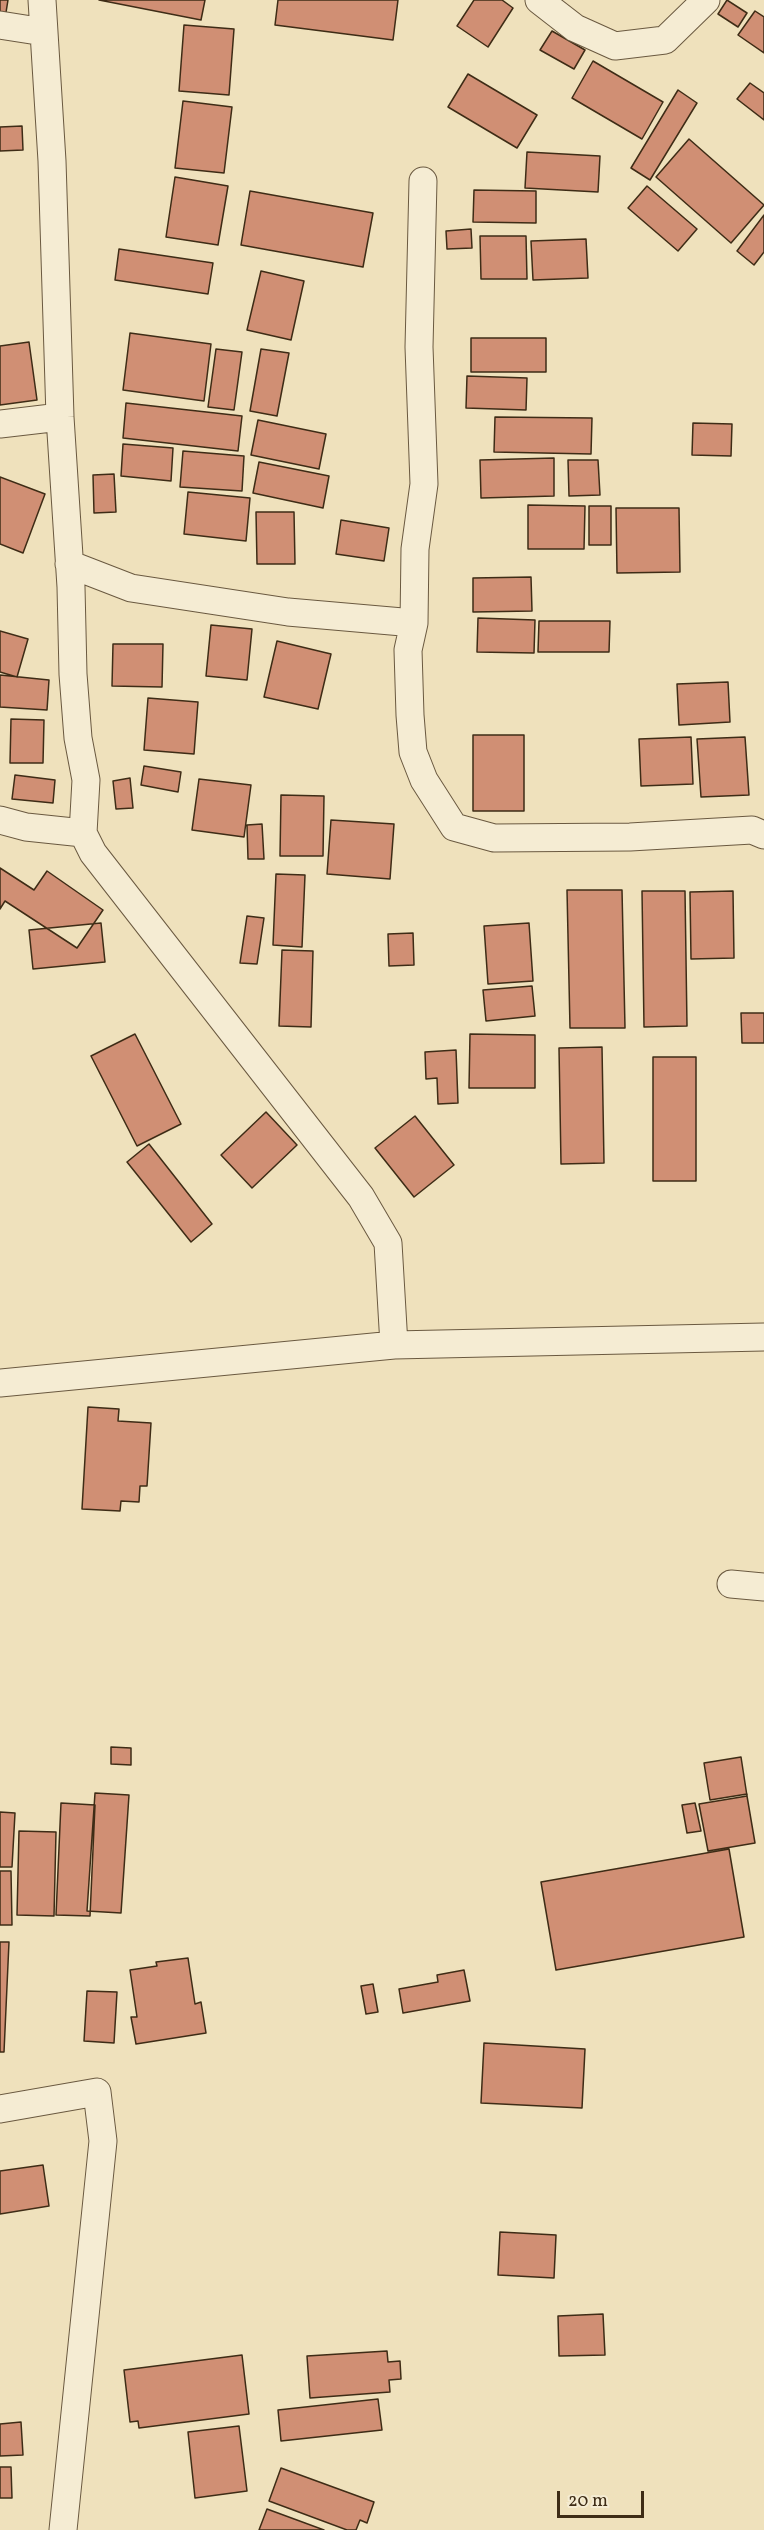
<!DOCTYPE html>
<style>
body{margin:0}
#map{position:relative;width:764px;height:2530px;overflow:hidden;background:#efe1bc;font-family:Vollkorn,serif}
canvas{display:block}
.scale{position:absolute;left:557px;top:2491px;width:87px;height:27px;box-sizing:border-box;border:3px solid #3e2c16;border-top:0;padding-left:8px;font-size:18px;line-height:21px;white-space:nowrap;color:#3e2c16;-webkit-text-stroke:4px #f5ecd3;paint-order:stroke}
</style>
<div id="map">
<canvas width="764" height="2530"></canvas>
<div class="scale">20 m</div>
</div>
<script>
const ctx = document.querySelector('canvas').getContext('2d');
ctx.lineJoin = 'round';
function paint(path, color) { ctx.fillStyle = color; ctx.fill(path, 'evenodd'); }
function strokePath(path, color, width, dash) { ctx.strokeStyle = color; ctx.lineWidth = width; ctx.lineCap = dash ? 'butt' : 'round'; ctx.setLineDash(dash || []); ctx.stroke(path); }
const building = new Path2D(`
 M0 0H8L4 25 0 24Z
 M99 0H205L201 20Z
 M278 0H398L393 40 275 25Z
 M474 0H502L513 8 488 47 457 26Z
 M727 0 747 13 738 27 718 14Z
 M755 11 764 17V53L738 35Z
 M184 25 234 29 229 95 179 91Z
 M552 31 585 50 574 69 540 50Z
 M593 61 663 102 642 139 572 98Z
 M468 74 537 115 517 148 448 107Z
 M750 83 764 93V120L737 99Z
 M678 90 697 103 650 180 631 168Z
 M183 101 232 107 224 173 175 168Z
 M22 126 23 150 0 151V127Z
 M689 139 764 205 731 243 656 177Z
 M527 152 600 156 598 192 525 188Z
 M175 177 228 186 218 245 166 237Z
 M647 186 697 229 678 251 628 208Z
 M474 190 536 191V223L473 222Z
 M250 191 373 213 363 267 241 245Z
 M764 215V252L754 265 737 251Z
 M471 229 472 248 447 249 446 231Z
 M480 236H526L527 279H481Z
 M586 239 588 278 533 280 531 241Z
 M119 249 213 263 208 294 115 280Z
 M261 271 304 281 291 340 247 330Z
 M130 333 211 344 204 401 123 390Z
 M471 338H546V372H471Z
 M29 342 37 400 0 405V346Z
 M216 349 242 352 234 410 208 407Z
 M261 349 289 353 277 416 250 411Z
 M467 376 527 378 526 410 466 408Z
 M126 403 242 416 238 451 123 438Z
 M495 417 592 418 591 454 494 452Z
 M258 420 326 434 319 469 251 455Z
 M693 423 732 424 731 456 692 455Z
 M123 444 173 448 171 481 121 476Z
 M183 451 244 456 242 491 180 487Z
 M554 458V496L481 498 480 460Z
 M568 460H598L600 495 569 496Z
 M259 462 329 476 323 508 253 493Z
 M114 474 116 512 94 513 93 475Z
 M0 477 45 494 23 553 0 544Z
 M188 492 250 498 246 541 184 534Z
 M528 505 585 506 584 549H528Z
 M589 506H611V545H589Z
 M616 508H679L680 572 617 573Z
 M256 512H294L295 564H257Z
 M341 520 389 528 384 561 336 554Z
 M531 577 532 611 473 612V578Z
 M478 618 535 620 534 653 477 652Z
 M539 621H610L609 652H538Z
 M211 625 252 629 247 680 206 676Z
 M0 631 28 639 17 677 0 672Z
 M277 641 331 654 318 709 264 697Z
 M113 644H163L162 687 112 686Z
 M0 675 49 680 47 710 0 707Z
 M728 682 730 722 679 725 677 684Z
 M148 698 198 702 194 754 144 750Z
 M11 719 44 720 43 763H10Z
 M473 735H524V811H473Z
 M691 737 693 784 641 786 639 739Z
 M745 737 749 795 701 797 697 739Z
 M144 766 181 772 178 792 141 785Z
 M15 775 55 780 53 803 12 799Z
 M130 778 133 808 116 809 113 781Z
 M199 779 251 785 244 837 192 830Z
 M281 795 324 796 323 856H280Z
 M331 820 394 824 390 879 327 874Z
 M262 824 264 859H248L247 825Z
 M0 868 34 890 47 871 103 910 77 948 5 901 0 909Z
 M276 874 305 875 302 947 273 945Z
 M567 890H622L625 1028H570Z
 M642 891H685L687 1026 644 1027Z
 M733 891 734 958 691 959 690 892Z
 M247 916 264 918 257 964 240 963Z
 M101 923 105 962 33 969 29 930Z
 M529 923 533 981 488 984 484 926Z
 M413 933 414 965 389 966 388 934Z
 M282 950 313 951 311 1027 279 1026Z
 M532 986 535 1016 486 1021 483 990Z
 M741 1013H764V1043H742Z
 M135 1034 181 1124 137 1146 91 1056Z
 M470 1034 535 1035V1088H469Z
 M602 1047 604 1163 561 1164 559 1048Z
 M456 1050 458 1103 438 1104 437 1078 426 1079 425 1052Z
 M653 1057H696V1181H653Z
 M266 1112 297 1145 252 1188 221 1155Z
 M415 1116 454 1165 414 1197 375 1148Z
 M149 1144 212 1224 191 1242 127 1162Z
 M88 1407 119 1409 118 1421 151 1423 147 1486H140L139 1502 121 1501 120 1511 82 1509Z
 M111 1747 131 1748V1765L111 1764Z
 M741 1757 747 1796V1794L710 1800 704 1763Z
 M95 1793 129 1795 121 1913 87 1911Z
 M747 1796 755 1843 708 1851 699 1804Z
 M61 1803 95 1805 90 1916 56 1915Z
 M695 1803 701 1831 687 1833 682 1805Z
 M0 1812 15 1813 12 1867H0Z
 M19 1831 56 1832 54 1916 17 1915Z
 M729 1849 744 1937 556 1970 541 1882Z
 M0 1871H11L12 1925H0Z
 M0 1942H9L4 2052H0Z
 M188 1958 195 2004 201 2002 206 2033 136 2044 131 2017H137L130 1970 157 1966 156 1962Z
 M464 1970 470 2001 403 2013 399 1989 438 1982 437 1975Z
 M373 1984 378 2012 366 2014 361 1986Z
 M87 1991 117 1992 114 2043 84 2041Z
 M484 2043 585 2049 582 2108 481 2103Z
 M43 2165 49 2206 0 2214V2171Z
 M500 2232 556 2235 554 2278 498 2275Z
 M603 2314 605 2355 559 2356 558 2316Z
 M387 2351 388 2362 400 2361 401 2379 389 2380 390 2392 310 2398 307 2356Z
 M242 2355 249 2414 139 2428 138 2421 130 2422 124 2370Z
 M378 2399 382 2430 281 2441 278 2410Z
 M21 2422 23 2455 0 2456V2424Z
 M239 2426 247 2491 195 2498 188 2432Z
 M0 2467H11L12 2498H0Z
 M281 2468 374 2502 367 2523 360 2520 356 2530H347L269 2501Z
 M267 2509 324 2530H259Z`);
paint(building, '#d08f74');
strokePath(building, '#3e2c16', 1.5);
const street = new Path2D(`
 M42 0 52 161 60 417 71 587 73 674 78 738 86 780 83 833 93 853 361 1197 388 1243 394 1345
 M539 0 575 28 615 46 665 40 706 0
 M0 25 44 32
 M423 181 419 347 424 484 415 549 414 623 408 650 410 715 413 752 424 780 454 827 494 838 630 837 752 830 764 835
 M0 424 60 417
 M69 564 131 588 288 612 414 623
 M0 820 26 827 83 833
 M0 1383 394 1345 764 1337
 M731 1584 764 1587
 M0 2109 97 2092 103 2141 63 2530`);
strokePath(street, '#6a5940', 29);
strokePath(street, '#f5ecd3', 27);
</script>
